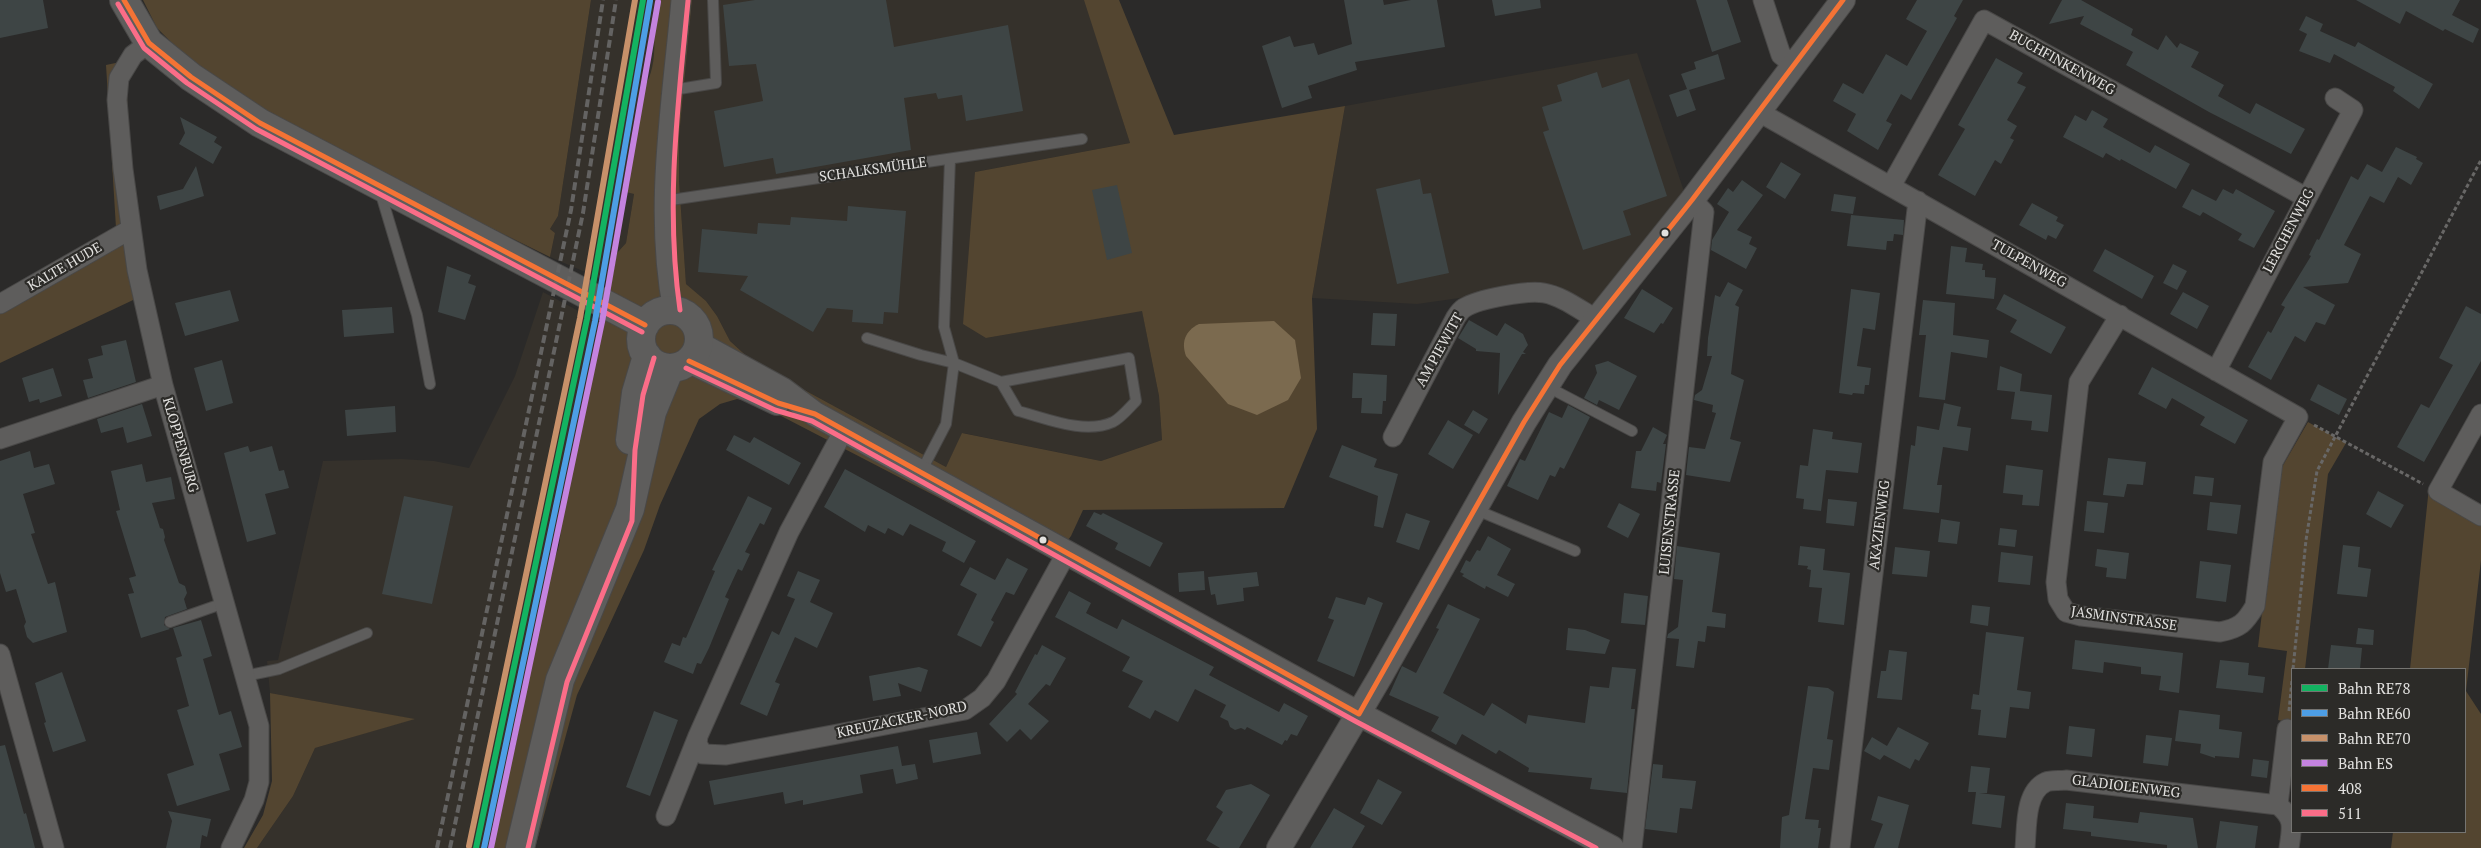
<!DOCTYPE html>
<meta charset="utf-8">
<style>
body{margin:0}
#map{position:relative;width:2481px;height:848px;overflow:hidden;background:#2b2a29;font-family:"PT Serif",serif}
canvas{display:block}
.legend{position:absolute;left:2291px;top:668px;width:175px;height:165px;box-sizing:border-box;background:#2c2b28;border:1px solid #757471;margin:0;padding:6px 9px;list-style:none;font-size:15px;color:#e2e1df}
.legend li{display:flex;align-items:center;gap:10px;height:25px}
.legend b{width:25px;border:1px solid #757471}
</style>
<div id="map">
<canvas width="2481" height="848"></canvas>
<ul class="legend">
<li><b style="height:6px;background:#13b361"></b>Bahn RE78</li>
<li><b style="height:6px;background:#4d9ee5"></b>Bahn RE60</li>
<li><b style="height:6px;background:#c7916a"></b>Bahn RE70</li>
<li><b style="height:6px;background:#c483df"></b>Bahn ES</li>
<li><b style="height:6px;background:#f57335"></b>408</li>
<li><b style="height:6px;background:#fb6d88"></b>511</li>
</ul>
</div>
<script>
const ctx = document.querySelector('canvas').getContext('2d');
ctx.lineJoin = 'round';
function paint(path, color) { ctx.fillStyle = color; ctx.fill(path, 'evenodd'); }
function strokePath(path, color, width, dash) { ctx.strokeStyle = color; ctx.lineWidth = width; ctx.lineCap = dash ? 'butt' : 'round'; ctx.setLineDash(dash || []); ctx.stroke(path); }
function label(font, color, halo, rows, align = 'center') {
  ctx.font = font + ' "PT Serif",serif'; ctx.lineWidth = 4.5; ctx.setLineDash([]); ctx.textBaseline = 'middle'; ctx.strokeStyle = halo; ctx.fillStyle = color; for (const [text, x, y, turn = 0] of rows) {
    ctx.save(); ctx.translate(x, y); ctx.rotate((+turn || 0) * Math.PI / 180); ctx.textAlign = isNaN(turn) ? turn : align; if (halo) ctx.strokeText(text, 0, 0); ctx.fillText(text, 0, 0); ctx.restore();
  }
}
paint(new Path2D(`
 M591 0H655L653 18 656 47 652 75 644 88 626 191 634 194 626 243 617 253 611 283 550 257 555 233 550 229 558 216Z
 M692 0H1085L1130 143 975 172 986 338 1142 310 1159 396 1162 440 1101 461 963 433 946 467 753 362 730 341 717 316 706 301 686 284 679 181V137Z
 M1637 53 1688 203 1601 316 1538 287 1417 304 1312 298 1345 106Z
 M543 292 603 324 594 371 588 383 560 516 561 530 557 552 550 565 544 591 545 599 528 666 515 748 509 762 490 848H257L293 796 315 748 413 719 270 693 267 661 278 660 323 461 401 459 434 461 469 468 515 376Z`), '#35312b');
paint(new Path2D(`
 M143 0H591L558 216 550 229 555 233 550 257 308 138 198 69 157 28Z
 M655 0H692L679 137V181L686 284 706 301 717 316 730 341 753 362 946 467 962 433 1101 461 1162 440 1159 396 1142 311 986 338 963 324 975 172 1130 143 1084 0H1119L1174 135 1345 106 1312 298 1317 429 1284 508 1083 510 1071 536 1055 558 758 404 737 399 720 404 699 419 660 505 644 550 577 695 535 848H490L509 762 515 748 522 713V697L536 627 545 599C542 582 551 567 557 552 561 541 561 528 560 516L588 383 594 371 617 253 626 243 634 194 626 192 644 88C661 60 651 31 655 0Z
 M125 61C129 139 135 215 150 292L0 363V298L116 228 106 65Z
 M2308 422 2346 443 2328 474 2305 669H2292V723L2278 720 2287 651 2258 647 2278 474Z
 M2429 487 2481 516V560L2466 691 2481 714V848H2391L2393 832H2465V669H2410Z
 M270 693 415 719 315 748 293 796 257 848H244L263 815 272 781Z`), '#534530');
paint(new Path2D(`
 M1274 321 1295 340 1301 378 1288 400 1257 415 1228 404 1186 356C1181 342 1185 331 1199 324Z`), '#7b6a4f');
paint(new Path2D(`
 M0 0H43L48 28 0 38Z
 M755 0H886L894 47 1008 25 1023 111 966 121 962 95 938 99 936 93 904 98 911 150 776 174 773 158 724 167 714 111 763 101 756 64 729 66 723 5Z
 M1344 0H1383L1384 5 1411 0H1437L1445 47 1355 62 1357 70 1308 86 1312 98 1282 108 1262 46 1290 36 1294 47 1314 43 1318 55 1352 44Z
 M1492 0H1540L1541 8 1495 16Z
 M1696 0H1727L1741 42 1712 52Z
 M1917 0H1963L1954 16 1957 18 1911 100 1901 94 1886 121 1892 124 1878 150 1847 131 1856 114 1833 101 1843 83 1863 94 1886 54 1907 66 1927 31 1906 19Z
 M2062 0H2081L2133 29 2131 35 2158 50 2166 35 2177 48 2180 43 2199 52 2191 67 2224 85 2218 96 2250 114 2256 103 2305 129 2291 154 2209 112 2126 65 2133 52 2080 24 2084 16 2049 24Z
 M2356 0H2460L2452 15 2479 29 2473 43 2445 29 2443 31 2406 11 2400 24Z
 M2306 16 2323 24 2320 31 2355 47 2358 42 2433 84 2419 109 2393 91 2395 87 2334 54 2330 63 2299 51 2307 34 2299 30Z
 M1718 54 1725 79 1689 90 1696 110 1677 117 1669 95 1687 89 1681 74 1696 69 1694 62Z
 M1996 58 2023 73 2017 83 2026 87 2007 120 2017 126 2010 138 2014 140 2001 164 1995 160 1975 196 1938 175 1965 129 1958 125Z
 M1597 72 1602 88 1629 79 1667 196 1623 211 1631 235 1583 250 1543 132 1549 130 1542 107 1562 101 1557 85Z
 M2092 110 2108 119 2103 127 2150 153 2155 145 2190 164 2176 189 2121 159 2120 161 2106 153 2103 158 2063 137 2075 115 2086 121Z
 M180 117 217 137 214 142 222 147 213 164 179 144 185 133Z
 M2396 147 2417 157 2416 159 2423 163 2411 185 2398 177 2384 203 2370 196 2344 245 2361 254 2348 283 2303 287 2335 305 2325 325 2316 322 2305 342 2295 336 2271 380 2248 367 2268 331 2271 333 2285 307 2281 305 2311 256 2309 255 2317 239 2319 240 2351 176 2358 180 2367 164 2382 172Z
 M1781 162 1801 174 1785 199 1766 187Z
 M196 166 204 196 160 210 157 196 183 189Z
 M1420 179 1423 194 1431 193 1449 273 1397 284 1376 189Z
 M1742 180 1763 195 1737 230 1752 237 1749 244 1757 248 1746 269 1711 250 1712 240 1729 212 1717 204 1728 188 1733 192Z
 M1117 185 1132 253 1107 260 1092 190Z
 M2192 189 2216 201 2223 189 2233 194 2236 189 2275 211 2254 248 2238 240 2242 234 2203 212 2200 216 2182 207Z
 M1834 194 1856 197 1853 214 1831 211Z
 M2032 203 2058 217 2056 221 2064 225 2056 239 2048 235 2046 240 2019 225Z
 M848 206 906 211 898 313 884 312 883 324 852 322 853 310 827 308 813 332 740 290 748 276 698 272 702 229 757 234 758 223 790 225 791 217 847 221Z
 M1851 215 1904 220 1903 235 1894 234 1893 241H1887L1886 250 1847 246Z
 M1951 246 1967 248 1965 262 1983 264 1982 270H1985V277L1996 278 1994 299 1946 294Z
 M2105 249 2154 276 2142 299 2093 271Z
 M2173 264 2187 271 2177 290 2163 283Z
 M447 266 471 275 468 283 476 286 465 320 438 312Z
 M1728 282 1743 290 1735 305 1739 307 1731 374 1744 380 1730 439 1741 442 1730 482 1686 475 1689 447 1705 449 1716 413 1712 412 1713 405 1694 400 1695 395 1702 390 1712 356H1707L1708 338 1715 295 1720 297Z
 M1642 289 1673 308 1663 324 1661 323 1654 333 1624 318Z
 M1851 289 1880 293 1875 330 1863 328 1857 366 1871 368 1869 385H1865L1864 394 1853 393 1852 395 1839 393Z
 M230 290 239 321 185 336 175 303Z
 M2183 292 2209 306 2197 329 2170 314Z
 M2004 294 2066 327 2051 354 2010 332 2017 320 1996 309Z
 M1923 300 1955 303 1953 335 1989 340 1987 358 1951 352 1945 400 1919 397 1926 335H1919Z
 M2466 306 2481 314V361L2424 462 2397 447 2421 404 2429 408 2453 365 2439 358Z
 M392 307 394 333 344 337 342 310Z
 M1373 313 1397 314 1395 346 1371 345Z
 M1469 320 1497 336 1505 323 1523 334 1528 345 1523 352 1526 354H1522L1498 395 1500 353 1476 351V349L1458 338Z
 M126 340 136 382 88 398 83 380 93 378 88 359 103 355 101 346Z
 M222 360 233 403 206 411 194 368Z
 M1608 361 1637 376 1619 410 1599 400 1597 405 1584 398 1597 373 1595 365Z
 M2000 366 2022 374 2020 391 2052 395 2048 432 2031 430 2032 421 2011 419 2015 392 1997 390Z
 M2152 367 2248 420 2235 444 2200 425 2205 417 2172 398 2166 409 2138 394Z
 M53 368 62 396 40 403 39 399 29 402 22 378Z
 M1353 373 1387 375 1386 401H1383L1382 414 1361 413 1362 398H1352Z
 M2318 384 2347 399 2339 415 2310 400Z
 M1944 403 1961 407 1957 426 1971 428 1968 451 1943 447 1937 485H1942L1939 513 1903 509 1911 445 1915 446 1917 426 1939 430Z
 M142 404 152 436 127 443 123 427 101 433 97 419Z
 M1568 405 1590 417 1564 469 1560 467 1555 477 1550 475 1538 500 1507 486 1520 459 1525 461 1549 412 1562 418Z
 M395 406 396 432 347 436 345 410Z
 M1473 410 1488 419 1479 434 1464 425Z
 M1448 420 1473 435 1453 469 1428 454Z
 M1653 427 1667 435 1663 444H1666L1661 483 1657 482 1656 491 1631 488 1636 451H1641Z
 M1813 429 1833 432 1832 439 1862 443 1858 473 1826 470 1821 511 1803 509 1804 499 1796 498 1800 465 1808 466Z
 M734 435 750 443 754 437 801 463 789 485 726 450Z
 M1342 445 1377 459 1374 467 1398 474 1383 528 1374 526 1378 496 1329 477Z
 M248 446 250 452 272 446 279 471 284 470 289 488 265 494 276 534 247 542 224 453Z
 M30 451 34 468 49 464 55 484 23 494 35 533 31 534 48 584 55 582 67 632 33 643 27 637 24 626 26 622 16 589 6 592 0 573V461Z
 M2108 458 2146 462 2143 485 2127 484 2124 497 2103 495Z
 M142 464 146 482 171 477 175 499 152 503 160 528 163 529 165 537 164 540 179 583 185 586 187 593 184 599 187 609 165 617 164 625 170 629 141 638 128 594 134 593 129 578 136 576 116 511 120 510 111 471Z
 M2006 465 2043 470 2039 506 2022 505 2023 495 2003 493Z
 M845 469 976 541 964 563 942 551 946 542 910 524 903 536 888 528 885 534 868 525 865 532 824 507Z
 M2195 476 2214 478 2212 496 2193 494Z
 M2378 491 2404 505 2391 528 2366 514Z
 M404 496 453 506 432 604 382 594Z
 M748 496 772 508 764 525 760 523 745 552 750 554 742 571 738 569 725 597 729 599 709 648 701 664 697 663 693 674 664 662 672 643 680 646 683 637 686 638 715 571 712 570Z
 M1828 499 1857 502 1854 526 1826 523Z
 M2087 501 2108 503 2104 533 2084 531Z
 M2210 502 2241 505 2237 534 2207 530Z
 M1619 503 1640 514 1628 538 1607 527Z
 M1094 512 1101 515 1103 513 1163 543 1150 567 1115 549 1118 543 1086 526Z
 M1406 513 1430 521 1419 550 1396 542Z
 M1941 519 1960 522 1957 544 1938 542Z
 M2000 528 2017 530 2015 547 1998 545Z
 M1488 536 1511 549 1497 575 1515 584 1508 597 1486 586 1485 589 1462 576 1464 574 1460 572 1466 560 1470 562 1477 550 1480 551Z
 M2343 545 2360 547 2358 567 2371 569 2367 597 2337 594Z
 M1677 546 1720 553 1712 612 1726 614 1725 628 1707 626 1705 642 1698 641 1694 668 1676 666 1679 639 1667 638 1668 634 1678 627 1683 580 1674 579Z
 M1800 546 1825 549 1823 570 1850 573 1844 625 1818 622 1822 588 1809 587 1811 570 1807 569 1808 566 1798 565Z
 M1895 547 1930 551 1927 577 1892 574Z
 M2097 549 2129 553 2126 579 2106 577 2107 568 2095 566Z
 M2001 552 2033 556 2030 585 1998 582Z
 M1007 558 1028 569 1014 595 1006 592 991 620 994 622 981 647 957 635 977 594 960 585 970 567 995 580Z
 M2200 561 2231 565 2226 602 2196 598Z
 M798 571 820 580 810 602 833 613 817 648 795 637 775 682 780 684 767 716 740 704 772 631 779 635 795 599 787 596Z
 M1204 571 1205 590 1179 592 1178 573Z
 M1257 572 1259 586 1243 588 1244 601 1217 605 1215 594 1211 595 1208 577Z
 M1069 591 1091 603 1086 613 1099 620 1117 629 1122 619 1214 667 1209 675 1279 712 1284 703 1308 716 1297 736 1291 734 1287 741 1285 740 1282 745 1247 727 1245 730 1241 728 1235 730 1230 727 1228 721 1220 717 1226 705 1195 689 1178 722 1155 710 1150 719 1128 707 1143 681 1122 671 1130 657 1055 617Z
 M1624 593 1648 596 1645 625 1621 623Z
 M1336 597 1365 605 1368 597 1383 603 1354 677 1317 661 1334 620 1328 618Z
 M1448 604 1480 619 1443 693 1484 716 1492 703 1526 724 1528 715 1585 723 1590 686 1609 688 1612 667 1636 669 1631 709H1635L1627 793 1590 789 1592 778 1528 772 1529 768 1499 750 1496 754 1462 734 1456 745 1431 731 1439 717 1389 695 1402 666 1416 673 1439 629 1436 628Z
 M1972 605 1990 607 1988 626 1970 623Z
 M201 620 212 656 203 659 219 715 231 711 242 747 219 754 230 790 177 806 167 774 194 765 177 710 189 706 176 658 182 656 173 628Z
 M1568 628 1585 630 1610 640 1605 654 1566 650Z
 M2358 628 2374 630 2373 645 2356 644Z
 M1986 632 2024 637 2017 690 2031 692 2029 709 2010 707 2006 738 1978 735 1981 710 1971 709 1973 694 1979 695Z
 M2075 640 2183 653 2179 693 2159 690 2161 676 2141 674V667L2104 662 2103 673 2072 669Z
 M1042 645 1066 658 1050 686 1046 684 1028 704 1049 721 1031 740 1020 729 1007 742 989 724 1017 694 1015 692 1035 654 1037 655Z
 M2331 645 2362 648 2360 669H2328Z
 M1889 650 1907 652 1902 700 1877 698 1881 671H1886Z
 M2220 660 2249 663 2248 675 2265 677 2263 693 2216 688Z
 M919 667 928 670 921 692 898 683 901 696 873 701 869 676Z
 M62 672 86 741 53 752 44 723 46 722 35 683Z
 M1808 686 1828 688 1834 692 1827 739 1833 740 1829 770 1813 768 1805 819 1819 820 1818 828H1821L1818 848H1780L1782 817 1789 815Z
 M2179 710 2220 715 2219 729 2242 732 2239 758 2215 756V758L2200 753 2201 744 2175 741Z
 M654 711 678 720 650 796 626 787Z
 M2069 726 2095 729 2092 757 2066 754Z
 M1898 727 1929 743 1919 761 1915 759 1910 769 1884 755 1880 760 1864 751 1872 737 1887 746Z
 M977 732 981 754 933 763 929 740Z
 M2146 735 2172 738 2168 766 2143 763Z
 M5 745 24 814 26 813 35 848H0V746Z
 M898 746 902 766 915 764 918 779 896 784 893 769 860 775 863 793 803 805V800L785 804 783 792 714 805 709 781Z
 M2253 759 2269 761 2267 778 2251 776Z
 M1653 764 1663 765 1662 778 1696 781 1692 809 1680 808 1677 833 1645 829Z
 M1971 766 1990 768 1987 793H1979L2005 796 2001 828 1972 824 1976 792H1968Z
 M1378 779 1402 792 1382 825 1360 813Z
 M1251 784 1270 795 1239 848H1220L1206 840 1223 812 1216 807 1226 790Z
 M1878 796 1909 805 1898 848H1874L1883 824 1871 820Z
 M2066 803 2094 806 2093 818 2138 823 2140 812 2193 818 2198 848H2167V845L2091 836V832L2063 829Z
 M1334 808 1365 826 1352 848H1310Z
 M168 811 211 819 207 837 202 835 200 848H166L172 821Z
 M2220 821 2258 826 2255 848H2216Z`), '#3e4545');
const service = new Path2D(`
 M673 90 716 83 713 0
 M380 191 417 315 430 384
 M664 201 1082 139
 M867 338 921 355 954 363 1001 382 1129 358 1136 401C1129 408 1121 418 1113 422 1084 435 1046 418 1018 411L1001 382
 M1546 386 1632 431
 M921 472 946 424 954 363 944 327 950 159
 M1474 509 1575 551
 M170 622 224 603
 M245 676 279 669 367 633`);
const minor = new Path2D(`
 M1763 0 1781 55 1794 65
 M149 43 133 55 119 78 117 100 123 169 137 270 163 385 259 726V782L254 800 231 848
 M1759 112C1939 213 2118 316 2298 417L2273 462 2255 606C2245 623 2240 628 2220 632L2081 616 2066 612 2058 599 2056 582 2079 382 2120 315
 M1891 186 1984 20 2307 198
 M0 304 131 229
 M673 311C653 209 672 102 681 0
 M2216 371 2353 110 2335 98
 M2481 414 2438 491 2481 516
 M1393 437 1456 317C1458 314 1461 310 1464 308 1478 299 1527 290 1544 293 1562 296 1580 310 1596 319
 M0 439 163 385
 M0 654 54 848
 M698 736 697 744 703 754 726 755 965 710 982 698 996 681 1067 552
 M2278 805C2295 819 2292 827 2289 848
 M666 816 698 736 789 532 844 430
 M1632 848 1704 212 1692 200
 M1840 848 1918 201
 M2025 848C2027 829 2024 792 2046 782 2051 780 2060 781 2066 780L2278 805 2287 729`);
const tertiary = new Path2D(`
 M699 344 783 390 815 414 844 430 1359 714 1612 848
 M689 361 777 403
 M1279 848 1380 677 1524 422 1560 365 1692 200 1843 0`);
const secondary = new Path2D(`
 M124 0 149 43 191 77 260 123 645 325
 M641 339a29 29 0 1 1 58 0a29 29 0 1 1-58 0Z
 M630 440 636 393 647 356
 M520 848 560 680 630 509 652 412 670 368`);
strokePath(service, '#494847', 12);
strokePath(minor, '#494847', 21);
strokePath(tertiary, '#494847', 26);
strokePath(secondary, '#494847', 30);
strokePath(new Path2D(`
 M2314 425 2423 484
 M2293 669 2306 540 2317 471 2481 160
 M2289 711 2292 680`), '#686766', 3, [4, 2.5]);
strokePath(service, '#5e5d5c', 10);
strokePath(minor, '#5e5d5c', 19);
strokePath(tertiary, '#5e5d5c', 24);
strokePath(secondary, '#5e5d5c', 28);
strokePath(new Path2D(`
 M437 848 571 210 603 0
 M450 848 583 213 616 0`), '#646362', 4, [8, 4]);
strokePath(new Path2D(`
 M124 0 149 43 191 77 260 123 645 325
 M689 361 778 403 815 414 1359 714
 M1359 714 1524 422 1560 365 1692 200 1843 0`), '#f57335', 5);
strokePath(new Path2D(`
 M118 4 144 48 187 83 256 129 642 332
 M680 310C665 206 678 104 688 1
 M686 368 775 410 812 421 1355 721 1596 848
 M528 848 567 682 632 521 635 450 643 395 654 358`), '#fb6d88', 5);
strokePath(new Path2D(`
 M476 848 587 319 643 0`), '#13b361', 6);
strokePath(new Path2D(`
 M484 848 595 321 650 1`), '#4d9ee5', 6);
strokePath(new Path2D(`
 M469 846 580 318 635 0`), '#c7916a', 6);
strokePath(new Path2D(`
 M491 848 602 322 658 2`), '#c483df', 6);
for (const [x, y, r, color] of [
 [1665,233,4.5,"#e2e1df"],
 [1043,540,4.5,"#e2e1df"]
]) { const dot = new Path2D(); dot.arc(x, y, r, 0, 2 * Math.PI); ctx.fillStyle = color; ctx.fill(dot); strokePath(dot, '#2c2b28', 2); }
label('14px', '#e2e1df', '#2c2b28', [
 ["BUCHFINKENWEG",2062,63,29],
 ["SCHALKSMÜHLE",873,170,-8],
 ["LERCHENWEG",2289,231,-62],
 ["TULPENWEG",2029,264,29],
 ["KALTE HUDE",65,267,-30],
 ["AM PIEWITT",1440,350,-61],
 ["KLOPPENBURG",180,445,74],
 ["LUISENSTRASSE",1670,522,-84],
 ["AKAZIENWEG",1880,525,-83],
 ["JASMINSTRASSE",2124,619,8],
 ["KREUZACKER-NORD",902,720,-12],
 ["GLADIOLENWEG",2126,787,7]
]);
</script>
